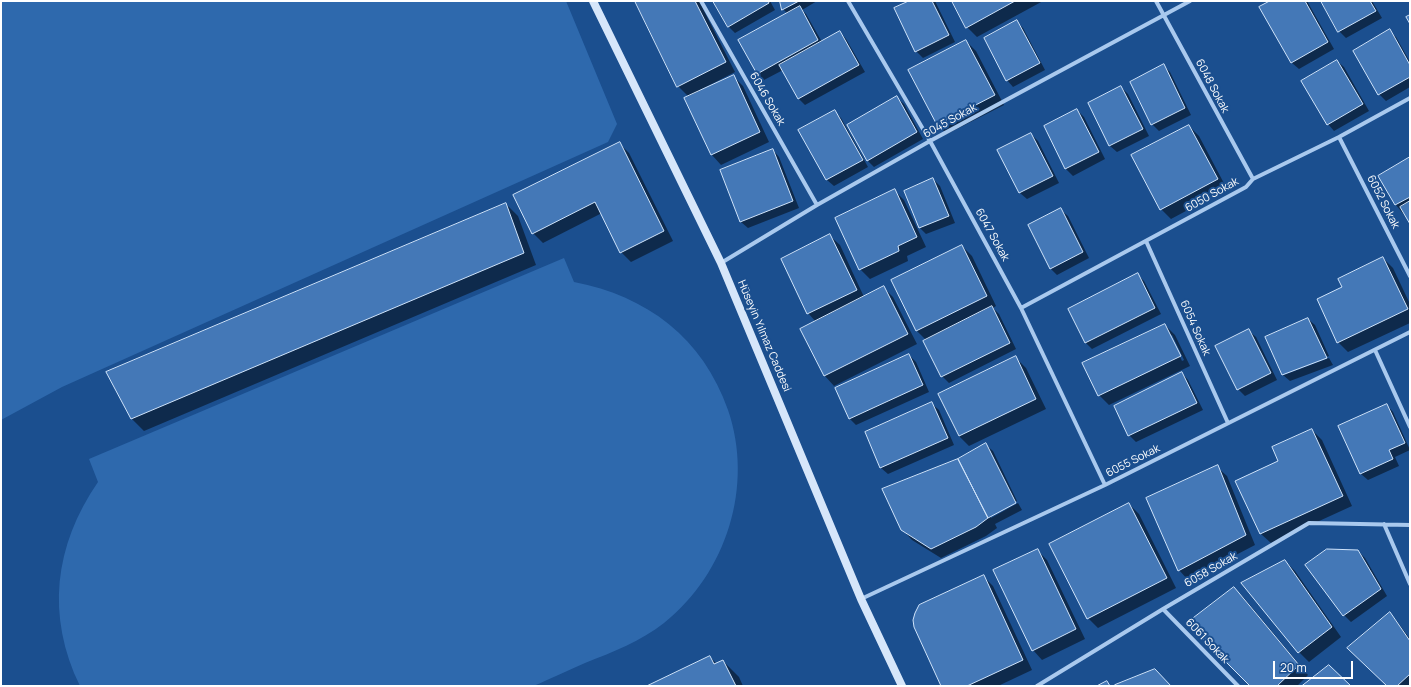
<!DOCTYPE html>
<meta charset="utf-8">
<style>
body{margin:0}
#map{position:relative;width:1411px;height:687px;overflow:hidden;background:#1b4f8f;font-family:Manrope,sans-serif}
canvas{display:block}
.frame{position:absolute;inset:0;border:2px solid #fff;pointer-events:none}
.scale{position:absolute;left:1273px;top:661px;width:80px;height:18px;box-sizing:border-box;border:2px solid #fff;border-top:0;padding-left:5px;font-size:12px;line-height:14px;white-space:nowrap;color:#fff;-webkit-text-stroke:3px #1b4f8f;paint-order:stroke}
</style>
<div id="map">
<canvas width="1411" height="687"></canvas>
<div class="frame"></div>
<div class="scale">20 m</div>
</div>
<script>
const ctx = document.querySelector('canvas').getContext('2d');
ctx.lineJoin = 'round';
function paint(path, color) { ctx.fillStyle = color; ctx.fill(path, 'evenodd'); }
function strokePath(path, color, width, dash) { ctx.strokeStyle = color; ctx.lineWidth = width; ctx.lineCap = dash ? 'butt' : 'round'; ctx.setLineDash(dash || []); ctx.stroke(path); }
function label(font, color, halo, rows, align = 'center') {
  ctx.font = font + ' Manrope,sans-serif'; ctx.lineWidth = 4; ctx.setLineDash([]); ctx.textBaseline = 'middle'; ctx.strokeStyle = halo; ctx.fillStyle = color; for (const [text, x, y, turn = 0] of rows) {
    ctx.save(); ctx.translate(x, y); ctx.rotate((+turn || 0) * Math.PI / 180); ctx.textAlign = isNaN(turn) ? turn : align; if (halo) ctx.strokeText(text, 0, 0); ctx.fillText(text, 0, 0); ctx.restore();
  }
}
paint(new Path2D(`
 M1 1H566L617 124 608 142 62 387 1 420Z
 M564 258 574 282C647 296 703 338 728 410 754 485 727 573 664 623 641 641 613 652 585 663 572 669 560 674 547 680 542 682 537 685 532 686 522 687 506 686 495 686 464 686 432 686 401 686 294 686 187 686 80 686 46 616 54 546 98 482L89 459Z`), '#2e69ad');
paint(new Path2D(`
 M637 1H699L735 72 700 90V92L733 76 743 86 769 142 721 165 712 155 685 99 689 97 678 86Z
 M715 1H770L775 10 735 33 729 27Z
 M781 1H817L802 10 806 14 822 42 840 32 846 39 865 72 805 105 798 98 783 70 764 80 758 74 740 41 788 14 783 9Z
 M911 1H935L955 42 923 58 916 51Z
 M953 1H1043L977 37 967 27Z
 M1272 1H1307L1334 49 1299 69 1292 63 1261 8Z
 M1322 1H1372L1382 18 1346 38 1339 31Z
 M1017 22 1023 28 1045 70 1013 87 1007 80Z
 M1389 31 1396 37 1410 62V87L1386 101 1379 94 1354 51Z
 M966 41 976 51 1004 105 947 134 937 125Z
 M1337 61 1344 67 1369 111 1334 131 1328 124Z
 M1164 66 1170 72 1191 115 1159 131 1152 124Z
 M1121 87 1128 94 1149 136 1117 152 1110 146 1089 103Z
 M897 98 904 104 923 139 874 167 867 160Z
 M1077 110 1084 117 1105 159 1073 176 1066 169 1045 127Z
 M834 111 841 118 868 167 834 186 827 180 799 130Z
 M1189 126 1199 136 1227 189 1171 219 1161 209 1133 156Z
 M1031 134 1038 141 1059 183 1027 199 1020 193 999 151Z
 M619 143 629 153 673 241 631 262 621 252 602 213 543 243 533 233Z
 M773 150 779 157 799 208 748 228 741 222 721 171Z
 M1410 158V222L1396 205 1380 176Z
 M933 179 940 186 955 223 926 234 920 228 905 191Z
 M895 191 904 200 926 247 907 256 908 261 870 279 860 269Z
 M506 204 518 216 536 265 144 431 131 418Z
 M1061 210 1068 216 1089 258 1057 275 1050 268Z
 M830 236 840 245 864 297 883 287 893 297 917 344 834 386 825 376 801 329 816 322 808 313 782 259Z
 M962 246 972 256 996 306 993 308 999 314 1016 349 949 383 942 376 926 340 917 331 893 281Z
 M1383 258 1393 268 1410 304V323L1348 352 1338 342 1344 288Z
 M1137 274 1144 281 1161 314 1092 349 1085 342Z
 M1308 319 1315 325 1329 356 1284 373V375L1329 358 1333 365 1290 381 1283 375Z
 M1165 325 1175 335 1190 366 1109 405 1099 395ZM1170 335H1172L1184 360 1182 361Z
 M1249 331 1256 337 1277 380 1245 396 1238 389Z
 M909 355 916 362 929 392 856 425 849 418Z
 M1016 358 1026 368 1046 409 969 446 959 436 939 395Z
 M1182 373 1188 380 1203 410 1136 442 1129 435Z
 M932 404 939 410 954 445 888 474 881 468 866 432Z
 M1387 405 1393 412 1410 450 1395 457 1399 466 1368 480 1361 474Z
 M1312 430 1322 440 1352 506 1271 543 1261 534Z
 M986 445 993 451 1017 501 991 515V518L1018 503 1022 510 995 524 997 528 986 536 941 558 912 540 902 529Z
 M1217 467 1227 476 1255 545 1188 580 1179 570Z
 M1129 504 1139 514 1176 588 1098 628 1088 618Z
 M1037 550 1047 560 1085 639 1042 660 1033 650Z
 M1358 551 1365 558 1387 596 1351 622 1344 615 1307 565Z
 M1285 561 1295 571 1341 637 1309 662 1299 652 1243 583Z
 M983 576 993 586 1032 670 998 686H942Z
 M1234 588 1244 598 1308 675 1297 686H1251Z
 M1390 613 1396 620 1410 639V686H1388Z
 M710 657 717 664 723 661 739 677 743 686H650Z`), '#0007');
const building = new Path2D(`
 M635 1H695L726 62 677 87Z
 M713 1H768L769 3 728 27Z
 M780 1H799L782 10Z
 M909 1H932L949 35 915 52 894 8Z
 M952 1H1015L966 28Z
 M1270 1H1305L1328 42 1291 63 1259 7Z
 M1321 1H1370L1376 11 1338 32Z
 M800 6 818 40 757 74 738 40Z
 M1410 15V24L1406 17Z
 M1017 20 1040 63 1006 81 984 38Z
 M1390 29 1410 65V77L1378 95 1353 51Z
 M840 31 859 65 798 99 779 65Z
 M966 40 995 95 937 125 908 70Z
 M1337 60 1363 104 1327 125 1301 81Z
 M1164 64 1185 108 1151 125 1130 82Z
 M734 75 760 132 711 155 684 98Z
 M1121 86 1143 129 1109 146 1088 103Z
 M897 96 917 132 867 161 847 125Z
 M1077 109 1099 152 1065 169 1044 126Z
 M835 110 863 160 826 180 798 130Z
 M1189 125 1218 179 1160 210 1131 155Z
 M1031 133 1053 176 1019 193 997 150Z
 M620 142 664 231 620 253 595 202 532 234 513 195Z
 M773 149 793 201 740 222 720 170Z
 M1410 157V197L1395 205 1378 176Z
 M933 178 949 216 919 228 904 191Z
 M895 189 917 237 898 246 899 251 859 270 835 218Z
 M1410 201V224L1400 207Z
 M506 203 524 253 131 419 106 372Z
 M1061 208 1083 252 1050 269 1028 225Z
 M830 234 857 290 807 314 781 259Z
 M962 245 987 296 916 331 891 280Z
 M1383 257 1408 309 1337 343 1317 299 1342 287 1338 279Z
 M1138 273 1155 308 1085 343 1068 309Z
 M884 286 908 334 824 376 800 329Z
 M992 306 1010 343 941 377 923 341Z
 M1308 318 1327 358 1282 375 1265 337Z
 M1165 324 1181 356 1098 396 1082 363Z
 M1249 329 1271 373 1237 390 1215 346Z
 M909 354 923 385 849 419 835 388Z
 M1016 356 1036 399 959 436 938 394Z
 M1182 372 1197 403 1128 436 1114 406Z
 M932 402 948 438 880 468 865 432Z
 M1387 404 1405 443 1389 450 1393 459 1360 474 1338 426Z
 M1312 429 1343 496 1260 534 1235 481 1278 461 1272 447Z
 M986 443 1016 503 988 518 958 459Z
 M958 459 988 518 976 527 931 549 901 530 882 489Z
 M1218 465 1246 535 1178 571 1146 498Z
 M1129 503 1167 578 1087 619 1049 544Z
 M1038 549 1076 629 1032 651 993 570Z
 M1327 549 1358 550 1381 589 1343 616 1305 565Z
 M1285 560 1332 627 1298 653 1241 583Z
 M984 575 1023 660 967 686H941L914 627 913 620 915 613 919 605Z
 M1234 587 1299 665 1277 686H1250L1187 623Z
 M1390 612 1410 641V674L1397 686H1387L1347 648Z
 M710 656 714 664 723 660 736 686H647Z
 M1329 665 1351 686H1302Z
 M1155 669 1171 686H1116L1115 685Z
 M1107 681 1110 686H1097Z`);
paint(building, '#4478b7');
strokePath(building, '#cfe3fa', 1);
strokePath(new Path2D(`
 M701 1 817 205
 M848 1 930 141 1021 308 1105 485
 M1156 1 1253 179
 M1339 137 1410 276
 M1146 241 1228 423
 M721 263 817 205 930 141 1190 1
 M1021 308 1246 187 1253 179 1339 137 1410 98
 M1375 350 1410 427
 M1384 524 1410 584
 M861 599 1105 485 1410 332
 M1163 609 1238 686
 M1037 686 1163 609 1309 523 1410 525`), '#a9c9ee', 4);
strokePath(new Path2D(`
 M593 1 721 263 861 599 902 686`), '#d6e6fa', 8);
label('11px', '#fff', '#1b4f8f', [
 ["6048 Sokak",1212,86,62],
 ["6046 Sokak",767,99,60],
 ["6045 Sokak",950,121,-29],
 ["6050 Sokak",1212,195,-29],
 ["6052 Sokak",1383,202,63],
 ["6047 Sokak",992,235,61],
 ["6054 Sokak",1195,328,66],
 ["Hüseyin Yılmaz Caddesi",764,336,67],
 ["6055 Sokak",1133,461,-27],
 ["6058 Sokak",1211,570,-30],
 ["6061 Sokak",1207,641,46]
]);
</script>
